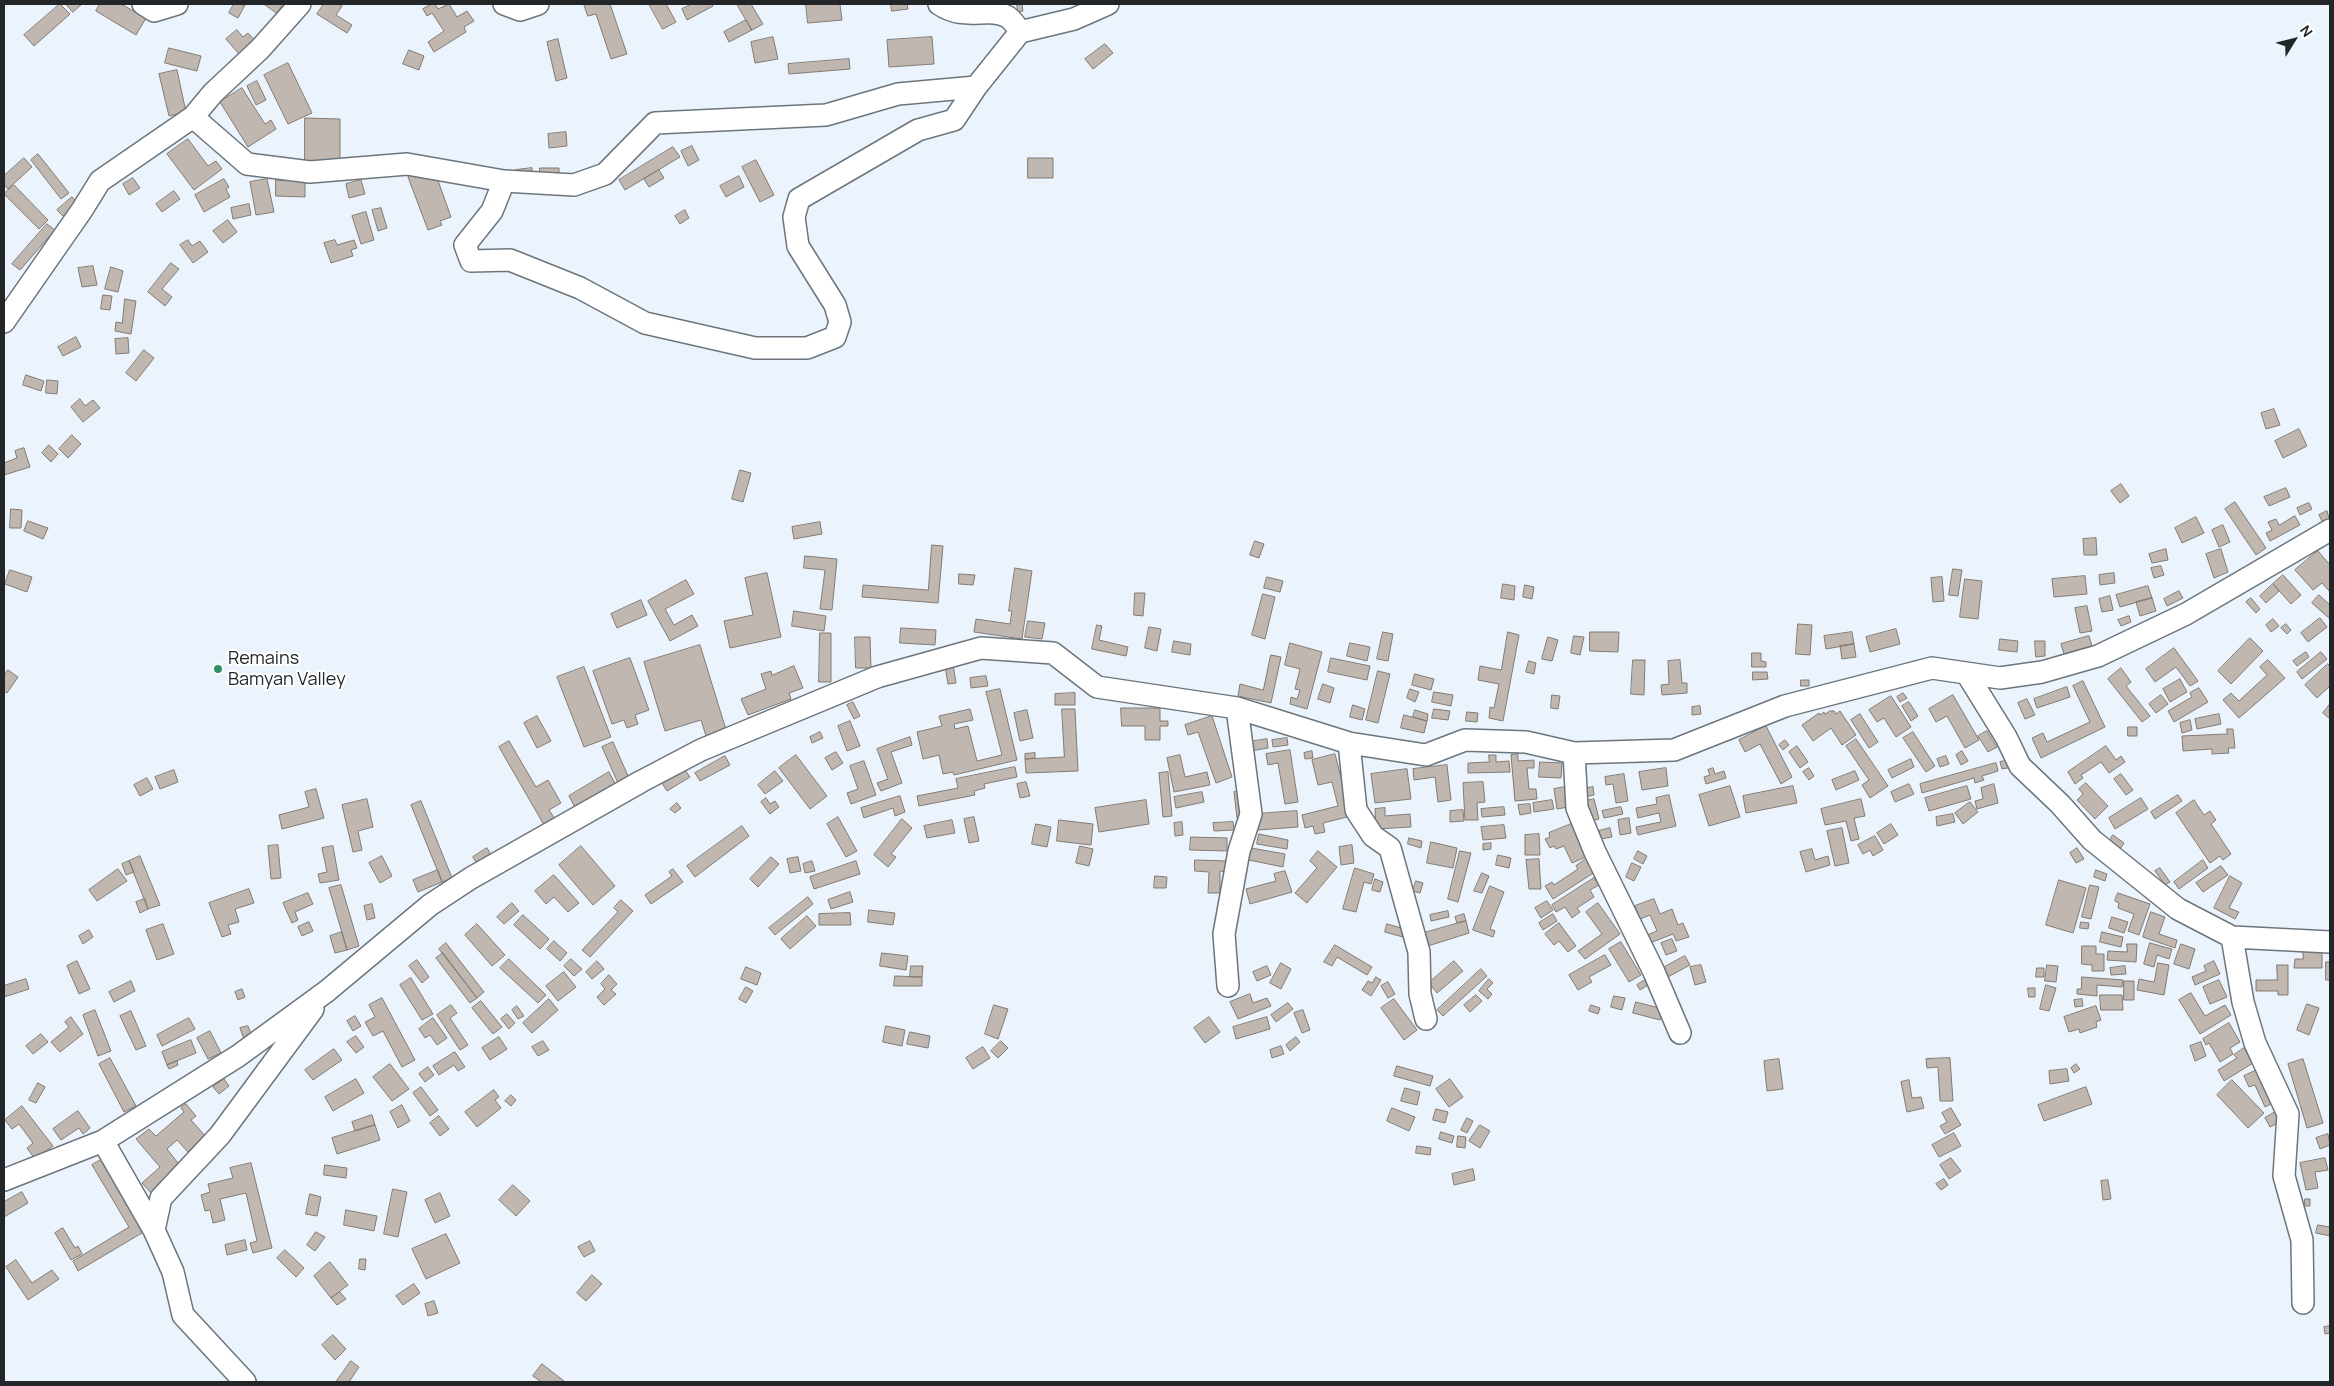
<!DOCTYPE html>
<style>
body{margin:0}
#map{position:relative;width:2334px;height:1386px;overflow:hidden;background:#ebf4fc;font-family:Manrope,sans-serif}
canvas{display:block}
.frame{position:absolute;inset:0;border:5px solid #222629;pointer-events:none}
.north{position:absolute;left:2269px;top:15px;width:50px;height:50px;-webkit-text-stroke:4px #fff;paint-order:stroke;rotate:54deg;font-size:14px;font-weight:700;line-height:20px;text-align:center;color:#222629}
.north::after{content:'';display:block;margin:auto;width:18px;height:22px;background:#222629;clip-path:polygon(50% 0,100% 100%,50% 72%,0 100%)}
</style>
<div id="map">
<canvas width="2334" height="1386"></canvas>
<div class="frame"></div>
<div class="north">N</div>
</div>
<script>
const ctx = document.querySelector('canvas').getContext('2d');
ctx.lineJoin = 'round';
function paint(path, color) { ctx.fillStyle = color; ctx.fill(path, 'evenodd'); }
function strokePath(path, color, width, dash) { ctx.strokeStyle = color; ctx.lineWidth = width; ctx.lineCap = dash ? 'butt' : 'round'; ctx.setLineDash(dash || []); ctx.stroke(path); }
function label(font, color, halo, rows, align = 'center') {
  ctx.font = font + ' Manrope,sans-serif'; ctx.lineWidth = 4; ctx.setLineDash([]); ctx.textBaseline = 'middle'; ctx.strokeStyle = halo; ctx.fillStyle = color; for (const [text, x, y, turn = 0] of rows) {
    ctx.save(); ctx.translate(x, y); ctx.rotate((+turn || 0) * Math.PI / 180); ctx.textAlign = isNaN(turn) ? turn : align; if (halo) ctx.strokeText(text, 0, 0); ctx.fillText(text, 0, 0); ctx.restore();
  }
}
const building = new Path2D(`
 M60 4 70 14 34 46 24 35Z
 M66 4H82L73 12Z
 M100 4H121L146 18 136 35 96 11Z
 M234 4 245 5 238 18 229 13Z
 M264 4H283L277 13Z
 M324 4H339L342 6 336 15 352 25 347 33 317 14Z
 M432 4H435L438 9 449 4 457 17 467 11 474 21 464 27 466 32 434 52 428 42 444 31 432 13 427 16 423 9Z
 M584 4H610L627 54 611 59 596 14 588 16Z
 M649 4H666L676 22 663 29Z
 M692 4H712L713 6 687 20 682 9Z
 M737 4H751L763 24 752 30Z
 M806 4H840L842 20 808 23Z
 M891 4H907L908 9 892 11Z
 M1017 4H1022L1023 11 1018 12Z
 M746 20 752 30 729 42 724 32Z
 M237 30 243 37 248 33 255 41 239 54 226 39Z
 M773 37 778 59 755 63 751 42Z
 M932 37 934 64 889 67 887 40Z
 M558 39 567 78 556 81 547 42Z
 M1105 44 1113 53 1093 69 1085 59Z
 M169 48 201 56 197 71 165 63Z
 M409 50 424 56 419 70 403 64Z
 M849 59 850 69 789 74 788 64Z
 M288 63 312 113 288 124 264 75Z
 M177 70 186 112 169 116 159 74Z
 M257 81 266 100 256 105 247 86Z
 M242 88 265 124 271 120 276 129 248 147 220 102Z
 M305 118 340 119V166L305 165Z
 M566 132 567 146 549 148 548 134Z
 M188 139 208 166 216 161 222 169 194 190 167 154Z
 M692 146 699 160 688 166 681 151Z
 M673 147 680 157 625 190 619 180Z
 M38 154 69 193 61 199 31 160Z
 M24 158 32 167 8 189 4 184V176Z
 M1028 158H1053V178H1028Z
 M756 160 774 195 760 202 742 167Z
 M532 168V177L517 178 516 170Z
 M540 168H559V177L540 176Z
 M659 170 664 178 649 187 644 179Z
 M422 172 425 179 436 175 451 217 440 221 442 225 428 230 408 177Z
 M739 176 744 187 726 197 720 186Z
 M133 178 140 188 129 195 123 184Z
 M224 179 229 187 226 189 230 197 204 212 195 195Z
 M267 179 274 212 256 215 250 182Z
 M276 180 305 181V197L276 196Z
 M361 180 365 194 349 198 346 184Z
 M14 185 48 220 39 229 4 194Z
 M174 191 180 199 162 212 156 204Z
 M72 197 78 203 63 216 57 210Z
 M249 204 251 215 233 219 231 208Z
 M381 208 387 228 378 231 372 210Z
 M685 210 689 218 680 224 675 216Z
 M366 212 374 240 361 244 352 216Z
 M228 220 237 232 223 243 213 231Z
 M47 224 55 230 20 270 12 264Z
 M188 240 192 246 200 241 208 252 193 263 180 245Z
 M335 240 337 245 354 240 357 248 351 250 353 256 331 263 324 243Z
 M171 263 179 269 162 289 172 297 165 306 148 292Z
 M93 266 97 285 82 287 78 268Z
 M111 267 123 271 118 292 105 289Z
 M103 295 112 296 110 310 101 309Z
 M125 299 136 301 131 334 115 331 116 322 122 323Z
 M76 337 81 347 63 356 58 347Z
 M128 338 129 353 116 354 115 339Z
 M144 350 154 358 136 381 126 373Z
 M26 375 44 381 41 391 23 385Z
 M47 380 58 381 57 394 46 393Z
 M80 399 85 406 93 400 100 408 83 422 71 407Z
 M2274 409 2280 425 2266 429 2261 413Z
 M2299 429 2307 446 2283 458 2275 441Z
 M72 435 81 444 68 458 59 449Z
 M49 445 58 454 51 462 42 453Z
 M24 448 30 467 4 475V463L17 458 15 451Z
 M740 470 751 473 743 502 732 499Z
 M2121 484 2129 496 2120 503 2111 491Z
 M2286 488 2290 497 2269 506 2264 497Z
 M2235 502 2266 548 2256 555 2225 509Z
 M2309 503 2312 509 2300 515 2297 508Z
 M11 509 22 510 21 528H10Z
 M2327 511 2330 522 2324 525 2319 515Z
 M2295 516 2300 525 2270 541 2266 533 2272 530 2268 522 2276 519 2279 525Z
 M2196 517 2204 533 2182 543 2175 528Z
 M28 521 48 528 43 539 24 531Z
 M820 522 822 534 794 539 792 527Z
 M2223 525 2230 542 2219 547 2212 530Z
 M2096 538 2097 555H2084L2083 539Z
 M1255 541 1264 544 1259 558 1250 555Z
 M932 545 943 546 938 603 862 597 863 585 928 590Z
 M2166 549 2168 560 2152 563 2149 554Z
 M2221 549 2228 572 2214 578 2206 554Z
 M2318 551 2330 565V592L2322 583 2313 590 2295 570Z
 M805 556 837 559 832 610 820 609 825 570 804 568Z
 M2161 566 2164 575 2154 578 2151 568Z
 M1015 568 1032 571 1022 639 974 632 976 619 1010 624 1012 611H1009Z
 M1953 569 1962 570 1958 596 1949 595Z
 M10 570 32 577 27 592 5 584Z
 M767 573 781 637 730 648 724 621 753 615 745 578Z
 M2114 573 2115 583 2100 585 2099 575Z
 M959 574 975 575 973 585 959 584Z
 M2283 575 2301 595 2291 604 2273 584Z
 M2085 576 2087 594 2054 597 2052 579Z
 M1267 577 1283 581 1280 592 1264 588Z
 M1942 577 1944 601 1933 602 1931 578Z
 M1965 579 1982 581 1978 619 1960 617Z
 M686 580 694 594 665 609 674 625 692 615 698 626 670 641 648 601Z
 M1503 584 1515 586 1514 600 1501 598Z
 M2273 584 2279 591 2266 603 2260 596Z
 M1525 585 1534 587 1532 599 1523 597Z
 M2148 586 2152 598 2120 607 2116 595Z
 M2179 591 2183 598 2167 606 2164 599Z
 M1135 593H1145L1143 616 1134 615Z
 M1263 594 1275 597 1265 639 1252 635Z
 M2319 595 2330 605V619L2312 603Z
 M2110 596 2113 610 2102 612 2099 599Z
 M2152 598 2156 611 2140 616 2136 602Z
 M2251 598 2260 609 2256 613 2246 602Z
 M641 600 647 615 617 628 611 614Z
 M2087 606 2092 631 2080 633 2075 608Z
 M794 611 826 616 824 631 792 626Z
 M2129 616 2131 622 2121 626 2118 620Z
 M2320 618 2327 627 2308 642 2301 633Z
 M2273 619 2279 626 2271 632 2266 625Z
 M1028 621 1045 623 1042 639 1025 637Z
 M1798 624 1812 625 1810 655 1796 654Z
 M2286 624 2291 630 2287 634 2281 628Z
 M1097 625 1102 626 1099 640 1128 647 1126 656 1092 649Z
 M1149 627 1161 629 1157 651 1145 648Z
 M901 628 936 630 935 645 900 643Z
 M1896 629 1900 644 1870 652 1866 637Z
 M1383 632 1393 634 1388 661 1377 659Z
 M1508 632 1519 635 1503 721 1489 718 1490 707 1494 708 1499 684 1478 680 1480 666 1501 670Z
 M1590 632H1619L1618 652 1590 651Z
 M1852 632 1854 644 1826 649 1824 636Z
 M820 633H831V682H819Z
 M1574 636 1584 637 1580 655 1571 653Z
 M2089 636 2092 646 2064 654 2061 644Z
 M855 637H870L871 668H856Z
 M1548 637 1558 640 1552 661 1542 659Z
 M2250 638 2263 651 2231 684 2218 671Z
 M2000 639 2018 641 2017 652 1999 650Z
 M1174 641 1191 644 1190 655 1172 652Z
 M2035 641H2045V656L2036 657Z
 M1290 643 1322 652 1307 709 1290 704 1291 697 1297 699 1300 690 1295 689 1300 669 1285 665Z
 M1350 643 1370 647 1367 661 1347 656Z
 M1854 644 1856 657 1842 659 1840 646Z
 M700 645 727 733 707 739 701 720 665 731 644 662Z
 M2174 648 2198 681 2190 686 2176 667 2155 682 2146 669Z
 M2306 652 2309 657 2297 666 2293 661Z
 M2321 652 2327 659 2302 679 2297 672Z
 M1752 653H1761V661L1766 662V667H1752Z
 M1271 655 1281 657 1271 703 1238 696 1240 684 1263 690Z
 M630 658 649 710 635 715 638 724 627 728 624 720 612 724 593 671Z
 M1331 658 1370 666 1367 680 1328 672Z
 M1633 660H1645L1644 695 1631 694Z
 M1680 660 1682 683H1687V693L1662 695 1661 685 1669 684 1668 661Z
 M2268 660 2285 678 2239 718 2223 700 2231 693 2239 701 2267 675 2260 667Z
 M1529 661 1536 663 1534 674 1526 672Z
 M953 664 956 683 948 684 945 666Z
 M2328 664 2330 666V686L2317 698 2305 685Z
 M794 666 803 688 789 693 791 699 748 715 741 699 766 689 761 674 771 671 772 675Z
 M584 667 611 737 584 747 557 677Z
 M2121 668 2131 682 2126 686 2150 716 2142 722 2108 679Z
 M8 670 18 677 7 693 4 691V676Z
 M1378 671 1390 674 1378 723 1366 720Z
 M1753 672H1767L1768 679 1753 680Z
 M1415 674 1434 679 1431 690 1412 685Z
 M986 676 988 686 971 688 970 678Z
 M2180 679 2187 692 2170 702 2163 689Z
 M1801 680H1809V686H1801Z
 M2083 681 2105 727 2041 758 2032 738 2043 733 2047 742 2090 722 2073 686Z
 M1323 684 1334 688 1330 703 1318 699Z
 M2067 687 2070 697 2037 708 2034 699Z
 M2199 688 2208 702 2174 722 2168 711 2192 697 2190 693Z
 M1000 689 1017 760 954 775 953 772 943 774 939 755 923 759 917 732 942 726 939 716 970 709 973 720 954 724 955 729 968 726 977 761 1002 755 986 692Z
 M1410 689 1419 692 1415 702 1407 698Z
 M1434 692 1453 695 1451 706 1432 702Z
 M1075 693V705H1055V694Z
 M1903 693 1907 698 1900 702 1897 697Z
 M1552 695 1560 696 1558 709 1551 708Z
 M1953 695 1979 740 1965 748 1947 716 1936 722 1929 709Z
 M2161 695 2168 704 2156 713 2149 704Z
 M1891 696 1911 727 1896 737 1884 718 1877 722 1869 710Z
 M2027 699 2035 715 2025 719 2018 703Z
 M853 702 860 716 854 719 847 705Z
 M1909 702 1918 716 1911 721 1902 706Z
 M2330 704V719L2323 713Z
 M1353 705 1365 709 1362 720 1350 717Z
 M1700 706 1701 714 1692 715V707Z
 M1121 708H1160V721H1168V726H1160V740H1145V726H1122Z
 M1062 709H1075L1078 771 1026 773 1025 759 1064 757Z
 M1434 709 1450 711 1448 720 1432 718Z
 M1027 710 1033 738 1020 741 1014 713Z
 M1415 710 1428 714 1427 721 1413 717Z
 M1830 711H1834L1836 714 1840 711 1856 735 1842 745 1831 728 1813 741 1802 725 1819 713 1820 715 1824 712 1825 714Z
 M1467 712 1478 713 1477 722 1466 721Z
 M1860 714 1878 742 1869 748 1851 720Z
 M2219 714 2221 724 2197 729 2195 719Z
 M1404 715 1427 721 1424 733 1401 728Z
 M537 716 551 741 537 748 524 723Z
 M1212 716 1232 777 1216 783 1198 732 1188 735 1185 725Z
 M2190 720 2192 730 2182 733 2180 723Z
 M850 721 860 746 847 751 838 726Z
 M1766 726 1792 777 1781 784 1760 744 1745 752 1739 740Z
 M2128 727H2137V736H2128Z
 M2227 729H2233L2235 748H2228L2229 753 2212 754V749L2183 751 2182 736 2227 734Z
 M1987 731 1997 747 1988 752 1978 736Z
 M820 732 823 738 812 743 810 737Z
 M1913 732 1935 766 1926 772 1903 738Z
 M910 737 912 745 891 752 902 783 881 791 877 783 888 779 877 749Z
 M1287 738 1288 745 1273 747 1272 740Z
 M1267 739 1268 748 1251 751 1249 742Z
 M1856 739 1888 786 1870 798 1862 785 1869 780 1846 746Z
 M1785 740 1789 745 1783 750 1779 745Z
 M509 741 536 787 548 780 561 803 549 810 555 819 544 825 499 747Z
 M613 742 629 778 618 783 602 747Z
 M1797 746 1808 762 1800 768 1789 752Z
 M2106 746 2116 760 2121 756 2125 762 2109 773 2101 762 2081 775 2083 778 2075 784 2068 772Z
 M1290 750 1298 802 1285 804 1278 763 1268 765 1266 754Z
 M1312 751 1313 758 1305 759 1304 753Z
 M1962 751 1968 761 1961 765 1956 755Z
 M836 752 843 763 832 770 825 758Z
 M1035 753V758L1025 759V754Z
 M1335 754 1351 816 1323 823 1325 832 1315 834 1313 826 1305 828 1302 815 1338 806 1332 782 1318 785 1312 760Z
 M1518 754V761L1534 760V768H1527L1529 789H1536L1537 799 1515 801 1511 755Z
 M796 755 827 796 810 809 779 768Z
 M1180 755 1185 777 1207 772 1210 785 1174 792 1167 758Z
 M1489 755H1496V762L1509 761 1510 772 1468 773V763L1489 762Z
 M725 756 730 765 700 781 695 773Z
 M1946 756 1949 764 1940 767 1937 759Z
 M1911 759 1914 767 1892 778 1888 770Z
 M2010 760 2012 767 2002 769 2000 762Z
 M864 761 876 795 851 804 847 793 858 789 850 766Z
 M1540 762 1562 763 1561 778 1539 777Z
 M1996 763 1998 771 1982 776 1984 780 1975 783 1974 778 1922 793 1920 784Z
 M1447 765 1451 800 1438 802 1435 777 1414 780 1413 769Z
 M1015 767 1017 777 984 784 985 788 974 791 975 795 919 806 917 796 958 788 956 779Z
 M1666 768 1668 786 1642 790 1639 772Z
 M1713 768 1715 774 1724 771 1726 778 1706 784 1704 777 1710 775 1708 770Z
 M1809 768 1814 776 1809 780 1803 772Z
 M1407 769 1411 799 1375 803 1371 774Z
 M174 770 178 782 160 789 155 777Z
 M685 770 690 777 667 791 662 783Z
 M775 771 783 781 765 794 758 785Z
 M1855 771 1859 780 1836 790 1832 780Z
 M609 772 616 785 576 809 569 796Z
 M1168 772 1172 816 1163 817 1159 773Z
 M1624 774 1628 801 1616 803 1613 784 1606 785 1605 777Z
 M2121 774 2133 790 2126 795 2114 779Z
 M147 778 153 789 140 796 134 785Z
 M1026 782 1030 796 1020 798 1017 784Z
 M1483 782 1485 802 1477 803 1478 820H1465L1463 783Z
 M2086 783 2108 806 2095 819 2077 800 2083 794 2079 789Z
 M1909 784 1914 794 1895 802 1891 792Z
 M1994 784 1998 803 1977 809 1975 801 1983 799 1981 788Z
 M1730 786 1740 817 1709 826 1699 795Z
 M1793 786 1797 803 1746 813 1743 796Z
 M1967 786 1971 799 1929 811 1925 798Z
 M1565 787 1568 807 1557 809 1554 789Z
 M1593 787 1594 795 1585 797 1583 789Z
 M316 789 324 818 282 829 279 815 309 807 305 792Z
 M1242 791 1245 817 1237 818 1234 792Z
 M1202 792 1204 802 1176 808 1174 797Z
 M1669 795 1676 826 1638 835 1636 827 1661 822 1659 813 1638 818 1636 808 1657 804 1656 798Z
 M2178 795 2182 801 2155 819 2151 812Z
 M900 796 905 812 895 816 893 808 864 818 861 808Z
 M766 798 770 804 775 801 779 807 770 814 761 802Z
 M2141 798 2148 809 2115 829 2109 818Z
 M367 799 373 827 358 831 362 850 353 852 342 805Z
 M1594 799 1599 819 1591 821 1586 801Z
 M1861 799 1865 816 1854 818 1859 839 1851 841 1846 821 1825 825 1821 809Z
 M1146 800 1149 824 1099 832 1095 808Z
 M1552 800 1554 809 1534 812 1533 803Z
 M2194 800 2204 815 2210 811 2216 820 2211 824 2231 854 2223 860 2220 856 2210 863 2176 813Z
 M421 801 452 878 442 882 411 805Z
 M1970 802 1978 812 1963 824 1955 813Z
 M677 803 681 808 675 813 670 809Z
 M1530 804 1531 813 1520 815 1518 805Z
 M1504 807 1505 815 1482 817 1481 809Z
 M1621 807 1623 814 1604 818 1602 811Z
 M1385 808V816L1410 814 1411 827 1376 829 1375 809Z
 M1463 810 1464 821 1450 822V811Z
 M1297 811 1298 827 1258 830 1256 814Z
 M1953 814 1955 822 1937 826 1936 817Z
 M838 817 857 851 846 857 827 824Z
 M974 817 979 841 969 843 964 819Z
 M1629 818 1631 833 1620 835 1618 820Z
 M902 819 912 828 891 854 896 857 888 867 874 855Z
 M952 820 955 833 927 838 924 826Z
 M1059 820 1093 824 1091 845 1057 841Z
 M1182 822 1183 835 1175 836 1174 823Z
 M1233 822 1234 830 1214 831 1213 823Z
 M1036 824 1051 827 1047 847 1032 844Z
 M1571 824 1586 857 1572 863 1564 846 1556 849 1554 846 1550 848 1545 839 1550 837 1549 833Z
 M1891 824 1898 835 1884 844 1877 833Z
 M1504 825 1506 838 1483 840 1481 827Z
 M742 826 749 836 695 877 687 866Z
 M1610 828 1612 837 1601 839 1599 831Z
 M1842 828 1849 863 1835 866 1827 831Z
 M1259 834 1288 840 1287 849 1257 844Z
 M1539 834 1540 855H1525V835Z
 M2113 835 2124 843 2120 849 2109 842Z
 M1875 836 1883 850 1873 856 1870 850 1863 854 1858 845Z
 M1191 837 1227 838V851L1190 850Z
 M1409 838 1422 841 1421 848 1408 844Z
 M1431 842 1457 848 1453 868 1427 863Z
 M1491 843V849L1483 850V844Z
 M278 845 281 878 271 879 268 846Z
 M1352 845 1354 863 1341 865 1339 847Z
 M333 846 339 880 320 883 318 874 327 872 322 848Z
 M581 846 615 886 593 905 559 865Z
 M1080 846 1093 849 1089 866 1076 863Z
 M487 848 493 858 479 867 473 857Z
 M1251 848 1285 854 1283 867 1249 860Z
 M2077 848 2084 859 2076 863 2070 853Z
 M1812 849 1815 860 1828 856 1830 865 1806 872 1800 852Z
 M1318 851 1337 867 1307 903 1295 893 1317 868 1310 861Z
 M1460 851 1471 853 1458 902 1448 899Z
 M1638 851 1647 856 1643 864 1634 859Z
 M1498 855 1511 858 1509 868 1496 865Z
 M140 856 160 905 148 909 129 861Z
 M382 856 392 876 380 883 369 863Z
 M771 857 779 864 758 887 750 879Z
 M798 857 801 871 790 873 787 859Z
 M1539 859 1541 889H1529L1526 860Z
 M1586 859 1595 872 1553 899 1545 886 1552 882 1554 885 1578 869 1576 866Z
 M1195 860 1228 861 1227 872 1220 871V893H1208L1209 872 1195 871Z
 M2203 860 2208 868 2179 889 2174 882Z
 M129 861 134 872 126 875 122 864Z
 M812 861 815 871 805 873 803 864Z
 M856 861 860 874 814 889 810 877Z
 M1632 863 1641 867 1634 881 1626 877Z
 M2221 866 2228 875 2203 892 2196 883Z
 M1355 868 1374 874 1371 884 1364 882 1356 912 1343 909Z
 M2160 868 2170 882 2165 885 2155 871Z
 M118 869 127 881 97 901 89 890Z
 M673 869 683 882 651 904 645 895 672 876 669 872Z
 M438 870 442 882 418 892 413 880Z
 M2096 870 2107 874 2105 881 2094 877Z
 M1285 871 1292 892 1250 904 1246 889 1276 881 1274 874Z
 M1482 873 1489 876 1482 893 1474 891Z
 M554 875 579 903 568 912 554 897 546 904 535 891Z
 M1155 876 1167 877 1166 888H1154Z
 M2230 876 2242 883 2229 908 2239 912 2235 919 2214 908Z
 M1594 878 1599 885 1590 890 1594 897 1577 908 1580 912 1572 918 1565 907 1556 912 1552 905Z
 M1375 879 1383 882 1380 892 1372 890Z
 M2059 880 2086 888 2073 933 2046 925Z
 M1416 881 1423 883 1420 893 1413 891Z
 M341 885 359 946 347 950 329 888Z
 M2090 885 2099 887 2091 919 2082 917Z
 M1490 886 1504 892 1490 929 1495 931 1493 937 1473 930Z
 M249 889 254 903 235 909 239 922 228 925 231 934 222 937 209 903Z
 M850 892 853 902 831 909 828 900Z
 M308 893 313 904 295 912 298 920 292 923 283 903Z
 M2118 893 2150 904 2139 935 2128 931 2134 914 2118 908 2119 903 2115 901Z
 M808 897 813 904 775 935 769 928Z
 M145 899 148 909 140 913 136 902Z
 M1654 899 1660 914 1672 909 1678 925 1683 923 1689 937 1676 941 1673 934 1650 943 1647 935 1657 931 1650 915 1640 919 1635 906Z
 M621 900 633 911 590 957 582 950 618 912 614 908Z
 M1547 901 1553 910 1541 918 1535 908Z
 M512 903 519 911 504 924 497 917Z
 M1598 903 1620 934 1585 959 1578 951 1602 934 1586 912Z
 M372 904 375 918 367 920 364 906Z
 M869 910 895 913 893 925 868 922Z
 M1448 911 1449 917 1431 921 1430 915Z
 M2151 912 2165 917 2159 934 2177 940 2175 948 2143 937Z
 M850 913 851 925H819V914Z
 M1464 914 1466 921 1457 923 1455 917Z
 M1553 914 1557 921 1543 930 1539 923Z
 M523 915 549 939 540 949 514 925Z
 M807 916 816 926 790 949 781 939Z
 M2112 917 2128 922 2124 933 2109 928Z
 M1466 921 1469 933 1428 946 1424 933Z
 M309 922 313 931 302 936 298 927Z
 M2081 922 2089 923 2088 929 2080 928Z
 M1559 923 1576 946 1568 952 1559 941 1554 945 1545 934Z
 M163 924 174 954 157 960 146 930Z
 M477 924 505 955 492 966 465 935Z
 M1387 924 1405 929 1403 937 1385 932Z
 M89 930 93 937 83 944 79 936Z
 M342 932 347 950 335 953 330 936Z
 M2102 932 2123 937 2121 947 2100 942Z
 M1672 939 1677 951 1666 955 1661 943Z
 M554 941 567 953 560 961 547 949Z
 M1621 942 1641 975 1629 982 1609 949Z
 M446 943 484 992 477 998 439 949Z
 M2150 943 2172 949 2169 959 2157 955 2154 967 2144 964Z
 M2127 944H2137L2136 962 2107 960 2108 951 2127 952Z
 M2181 944 2195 949 2189 969 2174 964Z
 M1335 945 1372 967 1367 975 1337 957 1332 966 1324 962Z
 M2082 946H2096V954H2104V971H2092V965L2082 964Z
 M2303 951H2322V968H2294L2295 959H2303Z
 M443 953 477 998 470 1003 436 958Z
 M882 953 908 956 906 970 880 966Z
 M1605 955 1611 965 1589 977 1592 982 1578 990 1569 975Z
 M1685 956 1690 965 1666 978 1661 969Z
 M509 959 546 995 538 1003 500 968Z
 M571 959 582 969 574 976 564 966Z
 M417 960 429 977 422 983 409 966Z
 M77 961 90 989 79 994 67 966Z
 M597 961 604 969 592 979 586 972Z
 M1454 961 1463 971 1437 993 1429 983Z
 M2214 961 2220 974 2195 985 2192 977 2206 971 2204 966Z
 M2326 962H2330V980H2326Z
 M1281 963 1291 969 1281 989 1270 983Z
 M2158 963 2169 965 2164 995 2137 990 2139 979 2154 982Z
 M1701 965 1706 982 1695 985 1690 967Z
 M2047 965 2058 966 2056 982 2045 981Z
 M2277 965H2288V995H2278V991H2256V980H2277Z
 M911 966H923L922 977H910Z
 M1267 966 1271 975 1257 981 1253 972Z
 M2125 966 2126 974 2111 975 2110 968Z
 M746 967 761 973 757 985 741 979Z
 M2037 968H2044V977H2036Z
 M1481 969 1487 976 1443 1016 1437 1010Z
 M564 972 576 987 558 1001 546 986Z
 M609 975 617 984 611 990 616 994 604 1005 597 997 605 989 601 984Z
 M895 976 922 977V986H894Z
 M1376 977 1381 980 1371 996 1362 990 1368 981 1372 983Z
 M2082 977 2123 980 2122 987 2097 985V996L2077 994V989H2081Z
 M411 978 433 1014 422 1020 400 985Z
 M26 979 29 989 4 997V986Z
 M1489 979 1493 983 1487 989 1492 994 1488 999 1479 991Z
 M1645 980 1648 985 1640 990 1637 985Z
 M2219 980 2227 997 2210 1004 2203 987Z
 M131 981 135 991 114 1002 109 992Z
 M2124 981H2134V1000H2124Z
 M1388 982 1395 994 1388 998 1381 986Z
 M2046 985 2056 988 2049 1011 2040 1009Z
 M746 987 753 991 746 1003 739 999Z
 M2028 988H2035V997H2029Z
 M242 989 245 997 238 1000 235 992Z
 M2191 993 2205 1016 2225 1005 2231 1015 2200 1034 2179 1000Z
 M1250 994 1253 1003 1267 998 1271 1006 1238 1019 1230 1002Z
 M1476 995 1482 1001 1470 1012 1464 1005Z
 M2100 995H2122L2123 1010H2101Z
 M1614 996 1625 998 1622 1010 1611 1007Z
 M382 998 415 1060 402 1067 383 1031 373 1036 365 1022 375 1017 369 1005Z
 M549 999 558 1010 532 1033 523 1023Z
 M1394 999 1417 1030 1404 1040 1381 1008Z
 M2082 999 2083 1006 2075 1007 2074 1000Z
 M481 1001 502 1027 493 1034 472 1008Z
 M1636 1002 1663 1009 1660 1020 1633 1013Z
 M1288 1003 1293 1009 1276 1022 1271 1015Z
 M2307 1004 2319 1008 2309 1035 2297 1030Z
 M451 1005 457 1013 450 1018 468 1045 460 1050 437 1015Z
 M994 1005 1008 1009 998 1039 985 1034Z
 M1591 1005 1600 1008 1598 1014 1589 1011Z
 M517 1006 524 1016 518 1019 512 1010Z
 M2096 1006 2101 1020 2096 1022 2097 1027 2080 1033 2079 1029 2069 1032 2064 1017Z
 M95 1010 111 1051 98 1056 83 1015Z
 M1303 1010 1310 1030 1302 1033 1294 1013Z
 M131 1011 146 1046 136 1050 120 1016Z
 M507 1014 515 1023 509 1029 501 1019Z
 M355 1016 361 1026 353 1031 347 1021Z
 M71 1017 83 1034 60 1052 51 1042 69 1027 65 1022Z
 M1209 1017 1220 1032 1205 1043 1194 1028Z
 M1267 1017 1270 1029 1236 1039 1233 1027Z
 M189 1018 195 1029 162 1046 157 1035Z
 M433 1018 447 1038 437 1045 430 1035 425 1038 419 1029Z
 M2229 1023 2240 1042 2230 1048 2233 1054 2220 1062 2209 1043 2206 1045 2203 1039Z
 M248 1026 253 1039 245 1042 240 1028Z
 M886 1026 905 1030 902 1046 883 1042Z
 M210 1031 221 1053 208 1059 197 1038Z
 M910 1032 930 1036 928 1048 907 1044Z
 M41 1034 48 1042 33 1054 26 1046Z
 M356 1036 364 1047 356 1053 347 1042Z
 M499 1037 507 1049 490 1060 482 1048Z
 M1296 1037 1300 1042 1290 1051 1286 1045Z
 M191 1040 196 1053 167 1065 162 1052Z
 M543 1041 549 1050 538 1056 532 1047Z
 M1001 1041 1008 1048 998 1058 991 1051Z
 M2201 1042 2206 1056 2195 1061 2190 1046Z
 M1281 1046 1284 1054 1272 1058 1270 1050Z
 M983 1047 990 1058 973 1069 966 1058Z
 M2244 1048 2253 1063 2224 1081 2218 1070 2237 1058 2234 1055Z
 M334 1049 342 1060 313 1080 305 1070Z
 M455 1052 465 1067 458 1071 454 1065 439 1075 433 1066Z
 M110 1058 136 1106 124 1112 99 1064Z
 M1950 1058 1953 1101H1940L1938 1067 1927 1068 1926 1059Z
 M1779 1059 1783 1089 1767 1091 1764 1061Z
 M2303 1059 2323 1123 2307 1128 2288 1064Z
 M177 1061 178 1065 169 1069 167 1065Z
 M390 1064 409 1089 392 1101 373 1077Z
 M2076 1064 2080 1069 2074 1073 2071 1068Z
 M1397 1066 1433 1076 1430 1086 1394 1076Z
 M428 1067 434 1075 425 1082 419 1074Z
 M2067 1069 2069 1081 2050 1084 2049 1071Z
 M2259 1069 2275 1102 2265 1107 2255 1085 2249 1087 2244 1076Z
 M224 1079 229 1086 219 1094 213 1087Z
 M356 1079 364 1093 333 1111 325 1097Z
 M1450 1079 1463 1097 1449 1107 1436 1089Z
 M1909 1080 1912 1098 1921 1097 1924 1108 1907 1112 1901 1082Z
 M2232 1080 2264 1113 2248 1128 2217 1095Z
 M38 1083 45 1087 36 1103 29 1100Z
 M421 1087 438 1110 430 1116 413 1093Z
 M2086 1087 2092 1104 2044 1121 2038 1105Z
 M1405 1088 1420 1092 1417 1105 1401 1101Z
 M494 1090 499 1097 495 1100 501 1108 477 1127 465 1112Z
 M511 1095 516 1100 511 1106 505 1101Z
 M186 1104 196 1116 191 1120 206 1137 188 1152 177 1140 167 1149 181 1167 151 1193 142 1183 160 1167 136 1139 149 1129 156 1136 184 1112 181 1108Z
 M402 1105 410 1121 398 1128 390 1112Z
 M22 1106 53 1146 35 1159 27 1148 33 1143 19 1124 12 1129 5 1120Z
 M1392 1108 1415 1117 1409 1131 1387 1121Z
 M1951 1108 1961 1125 1945 1134 1940 1126 1947 1122 1942 1113Z
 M1436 1109 1448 1112 1445 1123 1433 1120Z
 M78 1111 90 1128 83 1134 79 1128 61 1140 53 1129Z
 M2277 1111 2282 1121 2270 1127 2265 1118Z
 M372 1115 375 1125 355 1131 352 1122Z
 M439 1116 449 1129 440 1136 430 1123Z
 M1467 1118 1473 1121 1467 1133 1461 1130Z
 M375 1125 380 1140 337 1154 332 1138Z
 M1480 1125 1490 1131 1480 1148 1469 1141Z
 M1441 1132 1454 1136 1452 1143 1439 1139Z
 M1954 1133 1961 1146 1939 1157 1932 1145Z
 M2328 1134 2330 1145 2320 1149 2316 1138Z
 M1458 1136 1466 1137 1465 1148 1457 1147Z
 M1417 1146 1431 1148 1430 1155 1416 1153Z
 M104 1158 147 1230 78 1271 73 1261 129 1227 92 1165Z
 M1951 1158 1961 1171 1949 1179 1940 1165Z
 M2325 1158 2328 1170 2315 1172 2318 1188 2306 1190 2300 1163Z
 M251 1163 272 1248 253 1253 250 1243 257 1241 246 1193 220 1199 225 1220 213 1223 210 1210 205 1211 201 1195 210 1192 208 1184 233 1178 230 1168Z
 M325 1165 347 1168 346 1178 324 1175Z
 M1473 1169 1475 1180 1454 1185 1452 1174Z
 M1944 1179 1948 1185 1941 1190 1936 1184Z
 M2108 1180 2111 1199 2103 1200 2101 1181Z
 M513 1185 530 1201 516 1216 499 1200Z
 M393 1189 407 1192 398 1237 384 1234Z
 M22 1192 28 1203 4 1217V1202Z
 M440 1193 450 1216 435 1223 425 1200Z
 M310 1194 321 1197 317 1216 306 1214Z
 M2305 1199H2310V1206H2305Z
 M346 1210 377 1216 374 1231 344 1225Z
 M2318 1225 2330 1227V1236L2316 1233Z
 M63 1228 75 1248 78 1246 82 1254 71 1260 55 1233Z
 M316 1232 325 1237 315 1251 307 1245Z
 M446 1234 460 1263 426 1279 412 1249Z
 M245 1240 247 1250 227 1255 225 1245Z
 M590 1241 595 1251 584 1257 578 1247Z
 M285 1250 304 1268 296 1277 277 1258Z
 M360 1259H366L365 1270 359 1269Z
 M16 1260 32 1283 52 1270 59 1279 28 1300 6 1267Z
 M330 1262 348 1285 331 1298 314 1276Z
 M592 1275 602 1284 586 1301 577 1293Z
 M414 1284 420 1293 403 1305 396 1296Z
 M340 1292 346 1299 337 1305 331 1298Z
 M434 1301 438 1313 428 1316 425 1304Z
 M2330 1326V1333L2325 1334 2324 1327Z
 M333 1335 346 1349 335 1360 322 1345Z
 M351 1361 359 1367 349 1382H336Z
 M542 1364 564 1381 563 1382H541L533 1376Z`);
paint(building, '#c0b8b0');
strokePath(building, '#827a73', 1);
const minor = new Path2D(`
 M143 4 154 11 177 4
 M504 4 520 10 538 4
 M1020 32 1074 19 1108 4
 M193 117 247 164 310 172 407 164 504 181 574 185 605 174 655 123 826 115 898 94 976 87
 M504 181 492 211 465 245 471 261 510 260 580 288 645 323 755 348H807L835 337 840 322 835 305 798 246 794 217 799 199 918 130 954 120 976 87 1020 32C1017 27 1012 20 1008 17 988 6 965 22 939 4
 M4 322 82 210 100 181 193 117 213 93 260 49 300 4
 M1967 674 2006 737 2020 766 2060 804 2092 840 2178 909 2232 937 2243 1002 2255 1043 2288 1114 2284 1176 2302 1240 2303 1303
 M1349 743 1356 810 1373 836 1390 848 1419 952 1420 994 1426 1019
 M1574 753 1577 808 1595 852 1654 972 1680 1033
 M2232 937 2330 942
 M1228 986 1224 934 1239 851 1251 814 1237 708
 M103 1141 154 1230
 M4 1180 103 1141 238 1056 327 991 430 905 471 878 642 781 701 750 877 677 981 648 1053 653 1097 687 1237 708 1349 743 1426 755 1465 740 1526 742 1574 753 1674 750 1785 706 1932 668 2000 678 2042 672 2098 656 2186 614 2330 530
 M245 1382 183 1315 173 1272 154 1230 161 1198 220 1135 313 1009`);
strokePath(minor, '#6d757c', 24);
strokePath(minor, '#fff', 21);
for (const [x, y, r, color] of [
 [218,669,5,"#308f68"]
]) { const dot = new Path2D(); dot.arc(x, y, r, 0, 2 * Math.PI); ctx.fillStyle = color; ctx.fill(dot); strokePath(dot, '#fff', 2); }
label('18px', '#222629', '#fff', [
 ["Remains",228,659],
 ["Bamyan Valley",228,680]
], 'left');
</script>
